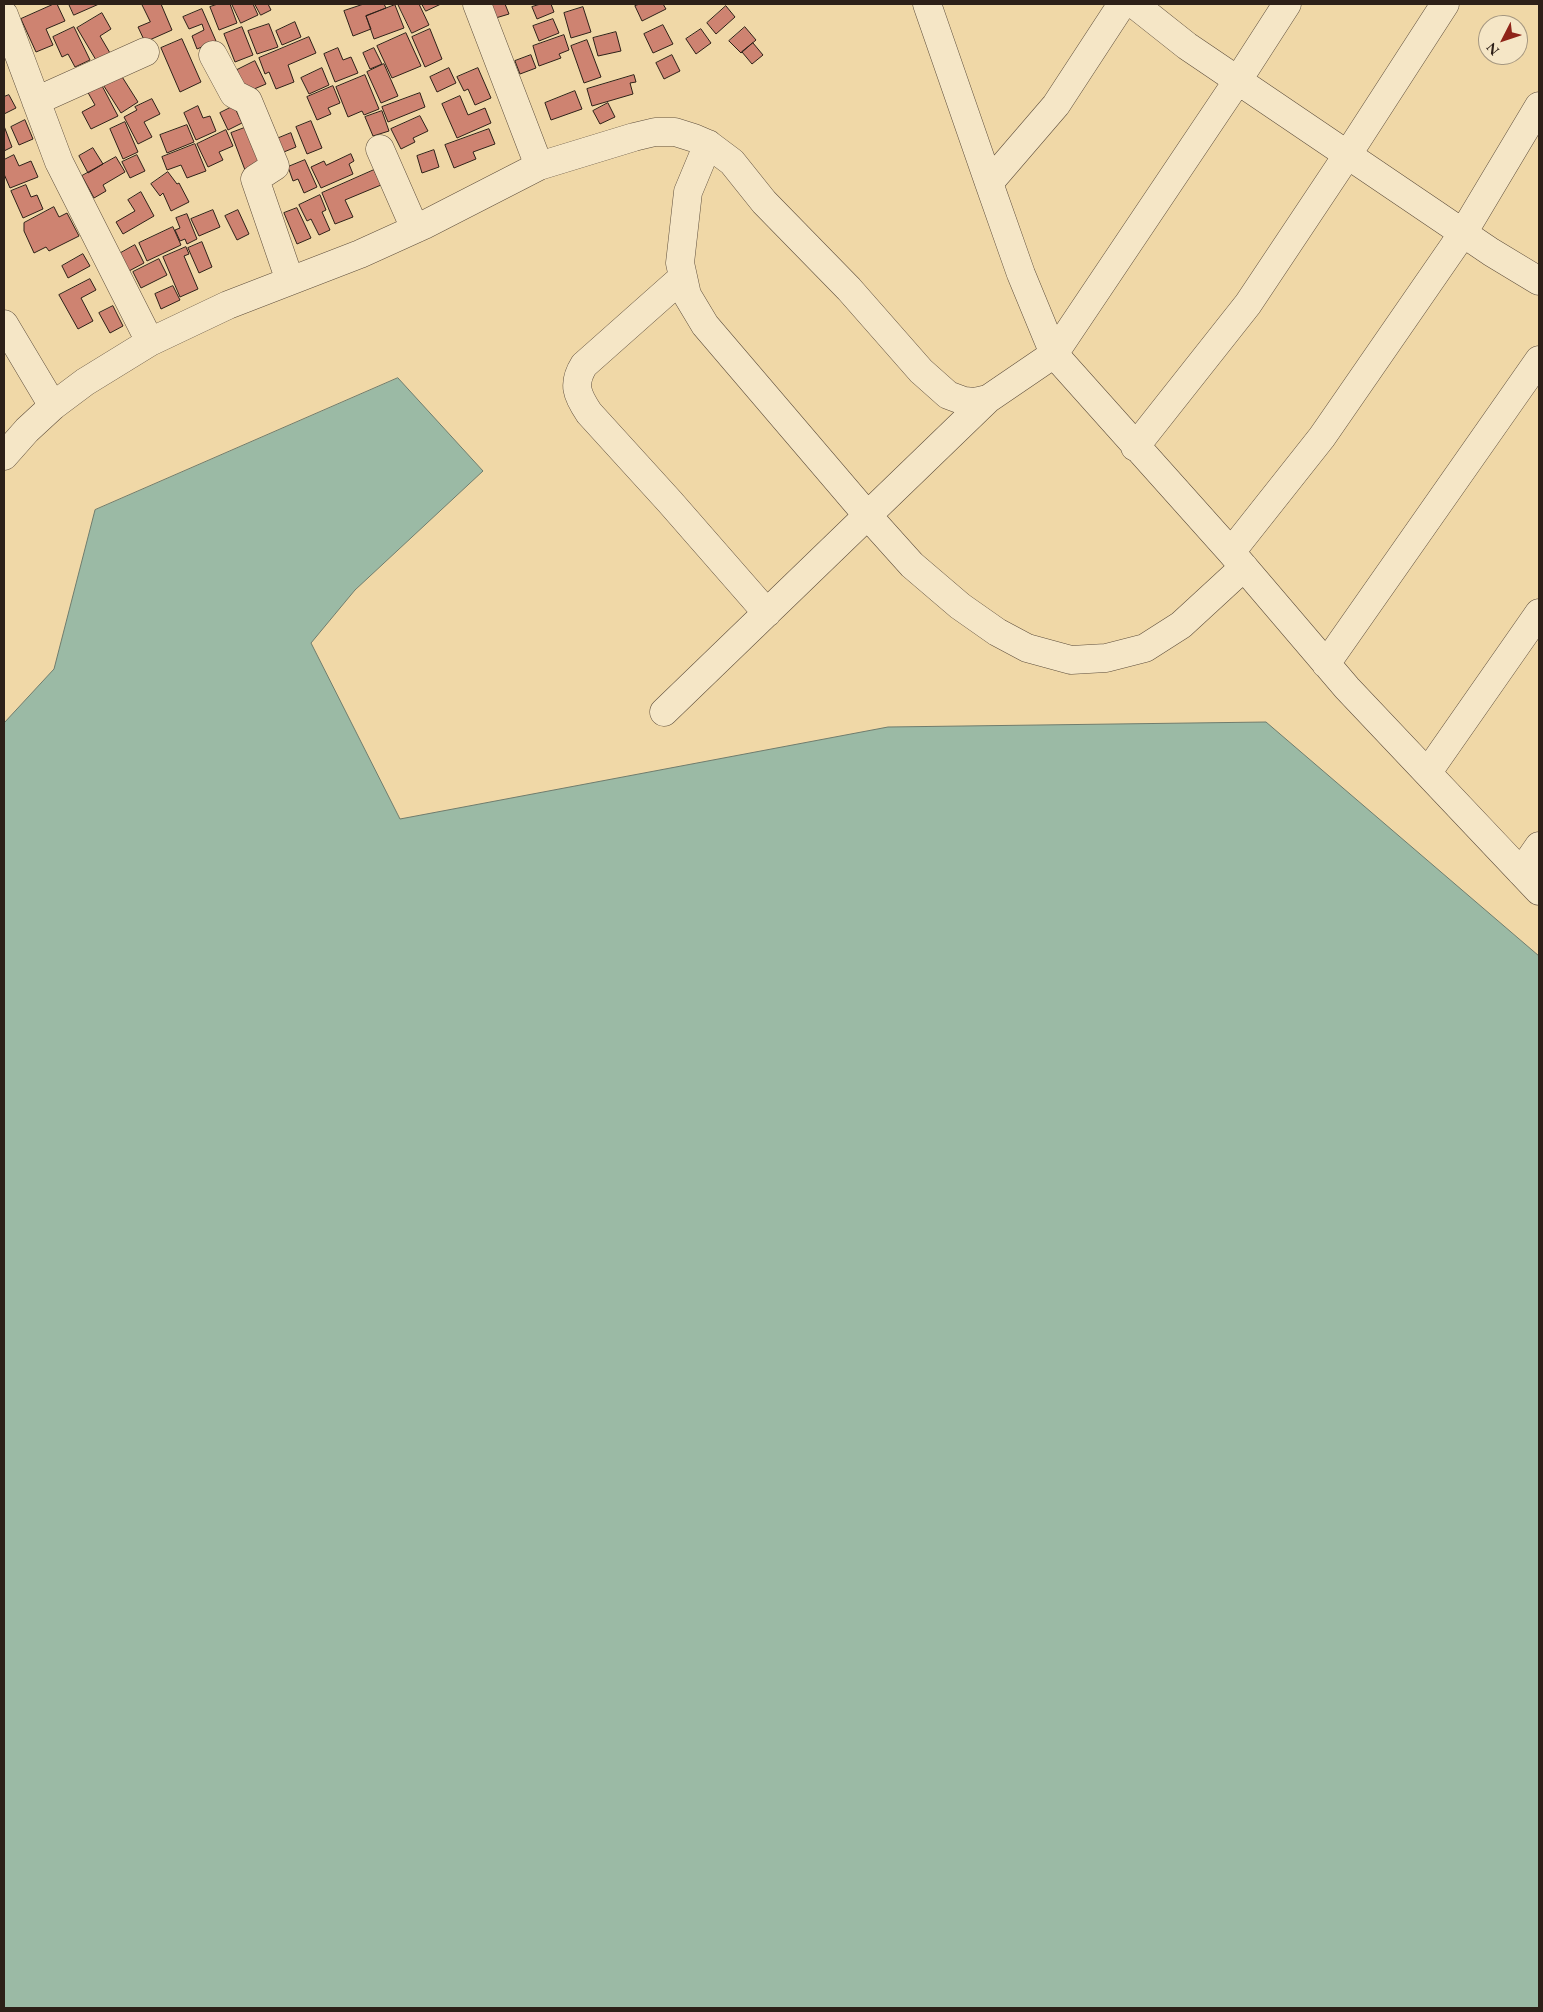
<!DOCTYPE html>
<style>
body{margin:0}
#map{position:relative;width:1543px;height:2012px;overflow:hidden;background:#f0d8a7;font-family:"EB Garamond",serif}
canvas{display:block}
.frame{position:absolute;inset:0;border:5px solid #2d2018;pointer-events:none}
.north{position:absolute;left:1478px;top:15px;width:50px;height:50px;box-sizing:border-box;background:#f5e6c6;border:1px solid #a59780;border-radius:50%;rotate:229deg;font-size:14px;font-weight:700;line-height:20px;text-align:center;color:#2d2018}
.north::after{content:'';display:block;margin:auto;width:18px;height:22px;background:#8f2418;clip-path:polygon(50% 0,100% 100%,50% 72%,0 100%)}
</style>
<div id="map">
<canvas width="1543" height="2012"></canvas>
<div class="frame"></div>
<div class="north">N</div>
</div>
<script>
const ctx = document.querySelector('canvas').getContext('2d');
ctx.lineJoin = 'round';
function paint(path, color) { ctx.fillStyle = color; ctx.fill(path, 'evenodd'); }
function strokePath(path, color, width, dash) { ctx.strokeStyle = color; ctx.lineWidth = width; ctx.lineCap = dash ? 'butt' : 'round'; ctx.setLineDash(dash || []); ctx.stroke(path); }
const water = new Path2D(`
 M398 378 483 471 355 590 311 643 400 819 888 727 1266 722 1539 956V2008H4V723L54 669 95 510Z`);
paint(water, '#9bbaa5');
strokePath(water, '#6f7c6d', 1);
const building = new Path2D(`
 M54 4H57L65 21 46 29 53 45 36 52 21 19Z
 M69 4H99L74 15Z
 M142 4H161L172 30 145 42 138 27 150 22Z
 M218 4H230L237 23 219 30 210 7Z
 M232 4H253L258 15 241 23Z
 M255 4H268L271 10 261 15Z
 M364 4H384L386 8 366 16 371 29 353 36 344 11Z
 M398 4H419L429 25 412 33Z
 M422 4H441L426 11Z
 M489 4H505L509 14 489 20Z
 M541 4H551L554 12 537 19 532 7Z
 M640 4H663L666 9 642 21 635 6Z
 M395 5 404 28 374 39 366 16Z
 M726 6 735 17 716 34 707 23Z
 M583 7 591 32 571 38 564 13Z
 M202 9 216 41 197 49 192 36 204 30 202 24 189 29 183 17Z
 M102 13 111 29 100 36 110 53 96 60 77 28Z
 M553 19 559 33 539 41 533 26Z
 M295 22 301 37 282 45 276 31Z
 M269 24 278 47 257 54 248 31Z
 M663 25 673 44 653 53 644 34Z
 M74 27 90 60 75 67 68 54 62 57 53 37Z
 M242 27 253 55 235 62 224 34Z
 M745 27 756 40 741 53 729 41Z
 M430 29 442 59 425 67 412 37Z
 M701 29 711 43 696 54 686 39Z
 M616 32 621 51 598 56 593 38Z
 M406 33 421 66 392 78 377 46Z
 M564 35 569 50 559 54 561 58 539 66 533 46Z
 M309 37 316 53 288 65 294 82 276 89 269 72 265 74 259 58Z
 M182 39 201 82 180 92 161 48Z
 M587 40 601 77 584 83 571 46Z
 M753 43 763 55 752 64 742 52Z
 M338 48 343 60 351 57 358 73 335 82 324 54Z
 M374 48 382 64 370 69 363 53Z
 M531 55 536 68 520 74 515 61Z
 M672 55 680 71 664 79 656 63Z
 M255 61 266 84 247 92 237 70Z
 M384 64 398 96 381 103 367 72Z
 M322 68 329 85 309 94 301 78Z
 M449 68 456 83 437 92 430 77Z
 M478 68 491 98 475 105 468 89 464 91 457 77Z
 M119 72 138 102 121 113 102 83Z
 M365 75 379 109 364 115 362 111 348 117 336 87Z
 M634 75 636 82 630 83 633 94 592 106 587 89Z
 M100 82 118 116 91 129 82 112 95 105 86 89Z
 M333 86 340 103 328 108 331 114 317 120 307 97Z
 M575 91 582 109 551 120 545 103Z
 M420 93 425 107 388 122 382 107Z
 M9 95 16 108 4 114V97Z
 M460 96 468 115 485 108 491 123 457 138 442 104Z
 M152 99 160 114 144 122 152 137 138 144 124 117 137 110 135 107Z
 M608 103 615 117 600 124 593 111Z
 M198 106 203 118 210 116 216 131 196 140 184 113Z
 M234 106 242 123 228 130 220 113Z
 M382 111 389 131 373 136 365 117Z
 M420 116 428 131 413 138 415 142 401 149 391 129Z
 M25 120 33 139 19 145 11 127Z
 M311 121 322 148 307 154 296 127Z
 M125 122 138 152 123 159 110 129Z
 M187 125 194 142 167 153 160 135Z
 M4 126 12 147 4 151Z
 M247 127 260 164 245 170 231 133Z
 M489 129 495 144 473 152 476 159 454 168 445 145Z
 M226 130 233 146 219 152 223 160 208 167 197 144Z
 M291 133 296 147 279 154 274 140Z
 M195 144 206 171 187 178 181 165 167 170 162 157Z
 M93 148 103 164 88 173 79 156Z
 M434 150 439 167 422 173 417 156Z
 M351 154 354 161 349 164 353 174 321 188 311 167 324 161 326 165Z
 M14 155 19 166 31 161 38 177 10 188 4 174V160Z
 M137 155 145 171 130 178 122 162Z
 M116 157 125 172 103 185 106 191 94 198 82 176Z
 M305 160 317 187 304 193 298 179 293 181 288 167Z
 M374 170 381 185 345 200 353 217 335 224 322 193Z
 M168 172 177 184 179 183 189 202 171 211 163 193 160 196 151 184Z
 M26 185 31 197 37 195 43 209 23 218 11 191Z
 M141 192 154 216 123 234 116 222 135 211 128 200Z
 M320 195 326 210 322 212 330 230 319 235 311 219 307 221 299 205Z
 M54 207 59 217 67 213 79 236 49 251 46 247 34 253 24 231V223Z
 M297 208 311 238 297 244 284 213Z
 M213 210 220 227 199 236 191 219Z
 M238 210 249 234 237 240 225 216Z
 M187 214 197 239 187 244 185 239 180 241 175 230 180 228 176 218Z
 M173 227 181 245 147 261 139 243Z
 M202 242 212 267 199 273 188 248Z
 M135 245 144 263 129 271 119 254Z
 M186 247 189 254 184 256 198 289 180 297 163 257Z
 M83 254 90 266 68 278 62 266Z
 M159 259 167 275 141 288 133 272Z
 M90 279 96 290 81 298 93 321 78 329 59 295Z
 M173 286 180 300 161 309 155 294Z
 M113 306 123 326 110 333 99 313Z`);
paint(building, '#ce8371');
strokePath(building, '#2d2018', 1);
const minor = new Path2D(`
 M477 4 539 166
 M927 4 989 183 1021 274 1054 354 1231 552 1347 688 1539 891
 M1134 4 1187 46 1491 252 1539 281
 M4 15 59 162 150 342
 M213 55 234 94 248 101 275 166 255 179 290 281
 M36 101 145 52
 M708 144 688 192 680 263 687 295 705 325 868 516 912 565 960 606 997 632 1027 648 1071 660 1106 658 1145 648 1181 625 1244 567
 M380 149 415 229
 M989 183 1056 105 1122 4
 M682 278 584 365C572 384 577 395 589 413L670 502 767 613
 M4 324 53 406
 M1135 447 1248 304 1348 154 1445 4
 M4 456 27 430 53 406 85 382 150 342 228 305 360 254 424 225 539 166 634 137 655 132H675L694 138 708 144 732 162 764 202 849 289 921 371 948 395 964 401 975 402 988 399 1054 354 1238 80 1287 4
 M1231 552 1322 437 1463 233 1539 106
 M1326 664 1539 360
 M664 712 988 399
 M1428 772 1539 613
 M1521 872 1539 846`);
strokePath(minor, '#5e4e3c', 29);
strokePath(minor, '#f5e6c6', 28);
</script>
